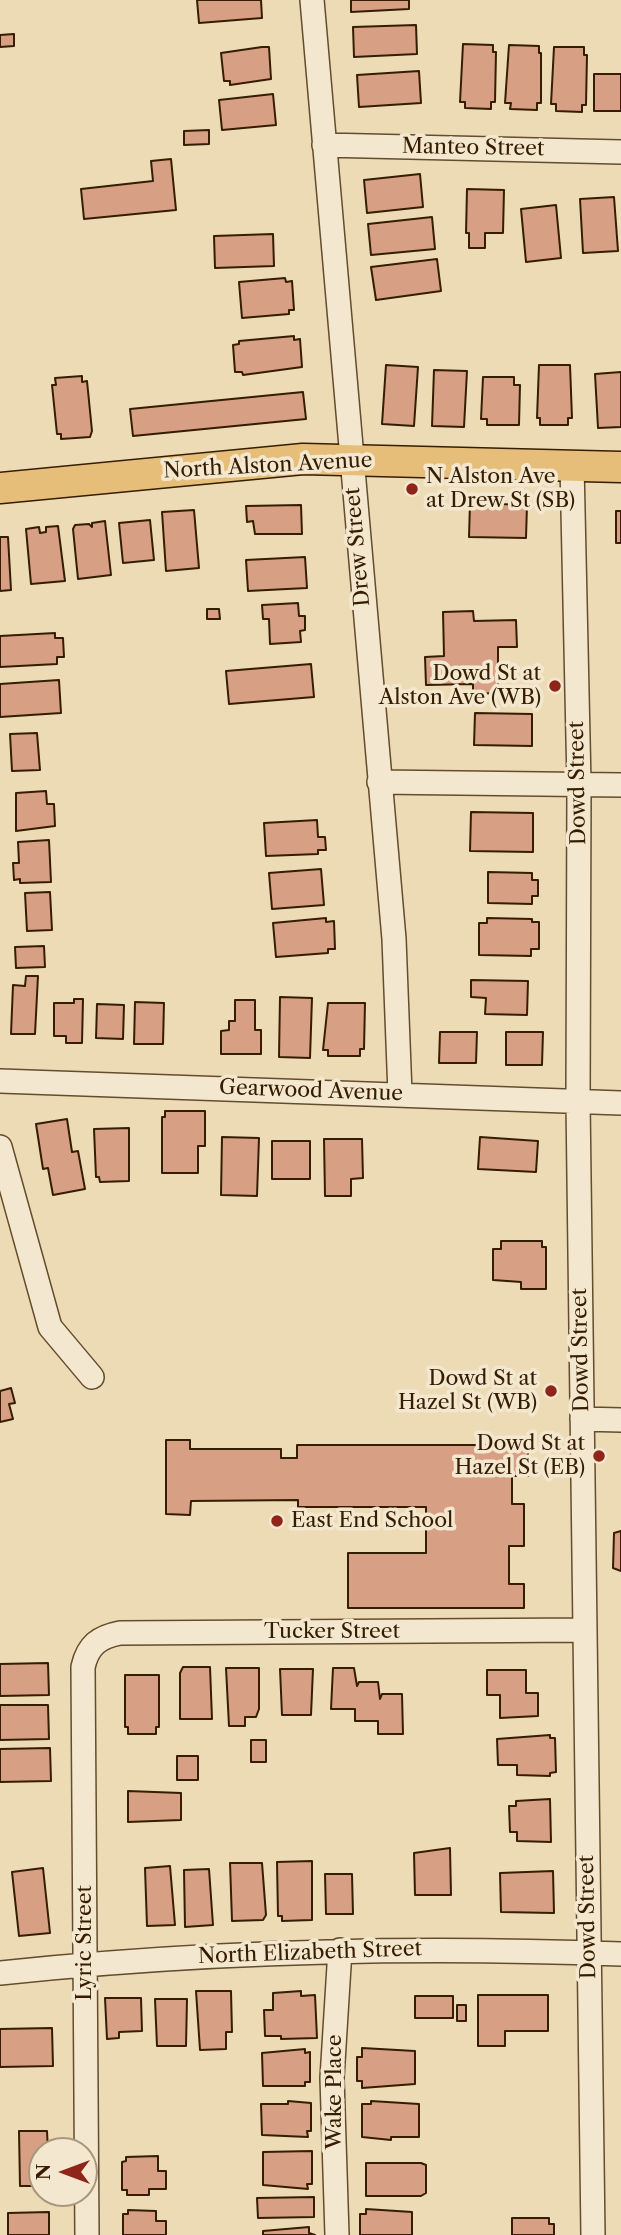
<!DOCTYPE html>
<style>
body{margin:0}
#map{position:relative;width:621px;height:2235px;overflow:hidden;background:#ecdbb5;font-family:"Libre Caslon Text",serif}
canvas{display:block}
.north{position:absolute;left:28px;top:2137px;width:70px;height:70px;box-sizing:border-box;background:#f3e8cf;border:2px solid #a7977c;border-radius:50%;rotate:270deg;font-size:19px;font-weight:700;line-height:28px;text-align:center;color:#361d00}
.north::after{content:'';display:block;margin:auto;width:24px;height:32px;background:#8f2418;clip-path:polygon(50% 0,100% 100%,50% 72%,0 100%)}
</style>
<div id="map">
<canvas width="621" height="2235"></canvas>
<div class="north">N</div>
</div>
<script>
const ctx = document.querySelector('canvas').getContext('2d');
ctx.lineJoin = 'round';
function paint(path, color) { ctx.fillStyle = color; ctx.fill(path, 'evenodd'); }
function strokePath(path, color, width, dash) { ctx.strokeStyle = color; ctx.lineWidth = width; ctx.lineCap = dash ? 'butt' : 'round'; ctx.setLineDash(dash || []); ctx.stroke(path); }
function label(font, color, halo, rows, align = 'center') {
  ctx.font = font + ' "Libre Caslon Text",serif'; ctx.lineWidth = 7; ctx.setLineDash([]); ctx.textBaseline = 'middle'; ctx.strokeStyle = halo; ctx.fillStyle = color; for (const [text, x, y, turn = 0] of rows) {
    ctx.save(); ctx.translate(x, y); ctx.rotate((+turn || 0) * Math.PI / 180); ctx.textAlign = isNaN(turn) ? turn : align; if (halo) ctx.strokeText(text, 0, 0); ctx.fillText(text, 0, 0); ctx.restore();
  }
}
const building = new Path2D(`
 M197 0H261L262 18 199 23Z
 M351 0H409V9L351 12Z
 M416 25 417 54 354 57 353 27Z
 M14 34V46L0 47V35Z
 M463 44 493 45V52H496L495 102H491V109L465 108V102H460Z
 M509 45 539 46V53H541V103H537V110L510 109 511 103H505Z
 M262 47H269L271 79 230 85V81H224L221 53Z
 M554 47H584V55H587L586 105H582V112L556 111V104H551Z
 M419 71 421 103 359 107 357 75Z
 M594 74H621V111H594Z
 M273 94 276 125 222 130 219 100Z
 M209 130V144L184 145V131Z
 M171 159 176 210 84 219 81 189 153 181 151 161Z
 M420 174 423 207 367 213 364 180Z
 M467 189 504 190 503 233H485V248H469V233H466Z
 M614 197 618 251 583 253 580 199Z
 M556 205 561 258 526 262 521 209Z
 M432 217 435 249 371 255 368 224Z
 M273 234 274 266 215 268 214 236Z
 M437 259 441 291 376 300 371 267Z
 M285 278 286 282 292 281 294 310H289V314L242 318 239 282Z
 M294 336V340L300 339 302 367 243 375 242 372H235L233 345 239 344V341Z
 M386 365 418 367 414 426 382 424Z
 M539 365H570L572 418H568V425H540V418H537Z
 M434 370 467 371 464 427 432 426Z
 M621 372V427L598 428 595 374Z
 M82 376V382L87 381 92 431 90 437 61 439V434H57L52 385H56L55 378Z
 M483 377H514V385H520L519 425H487V419H481Z
 M303 392 306 419 133 436 130 409Z
 M470 503 527 505 526 538 469 537Z
 M301 505 302 534H255L253 521 247 522 246 506Z
 M194 510 199 568 166 571 162 512Z
 M616 511H621V543H616Z
 M150 520 154 560 123 563 119 523Z
 M105 521 111 575 78 579 73 529 75 525 89 524 92 527V523Z
 M58 526 65 581 31 584 26 529 39 527 40 533 46 532V527Z
 M0 537H8L11 590 0 591Z
 M305 557 307 588 248 591 246 560Z
 M298 603 299 616H305V630L300 631 301 642 270 644 269 619H263L262 605Z
 M207 609H219L220 619H207Z
 M473 611 474 621 516 620 517 647H498V693L473 694V684L426 685 425 657 444 656 443 612Z
 M55 633V638H63L64 657H57V664L0 667V636Z
 M311 664 314 697 229 704 226 671Z
 M59 680 61 713 0 717V684Z
 M475 713 532 714V746L474 745Z
 M37 733 40 770 12 771 10 734Z
 M46 791 47 804H54L55 826 16 831V793Z
 M471 812 533 813V852L470 851Z
 M317 820 318 837H325L326 850H318V854L266 856 264 823Z
 M49 840 51 882 20 883V879L14 880 13 863H19L18 842Z
 M321 869 324 905 272 909 269 873Z
 M488 872 532 873V880H538V896H532V904L488 903Z
 M50 892 52 930 27 931 25 893Z
 M326 918V922L334 921 335 949H328V953L276 957 273 923Z
 M487 918 532 919V922H539V949H531V956L479 955V923H487Z
 M44 946 45 967 16 968 15 947Z
 M26 976H38L35 1034H11L13 985 25 986Z
 M471 980 528 981 527 1015 485 1014 486 998 471 997Z
 M280 997 312 998 310 1058 279 1057Z
 M74 999H83L82 1043H66V1036H54V1003H74Z
 M235 1000H255V1030H261V1054H221V1031L229 1030V1021H235Z
 M135 1002 164 1003 163 1044H134Z
 M328 1003H365L364 1049H360V1056H328V1050H323Z
 M97 1004 124 1005 123 1039 96 1038Z
 M440 1032H477L476 1063H439Z
 M506 1032H543L542 1065H506Z
 M165 1111H205V1146H198V1173H162V1117H165Z
 M67 1119 72 1152 78 1151 85 1189 53 1195 48 1168 43 1169 36 1124Z
 M129 1128V1181L100 1182 99 1177H96L94 1129Z
 M222 1137 259 1138 257 1196 221 1195Z
 M480 1137 538 1141 536 1172 478 1169Z
 M324 1139H362L363 1178 351 1179V1196H325Z
 M272 1141H310V1179H272Z
 M501 1241H542V1247H546V1289H521V1282L493 1280V1249H501Z
 M11 1388 15 1403 9 1404 13 1419 0 1422V1391Z
 M166 1440H190V1449H281V1458H297V1445H528V1476H512V1504H524V1546H509V1584H524V1608H348V1553H426V1507H298V1500L191 1501 190 1515 166 1514Z
 M621 1531V1571L613 1568 614 1533Z
 M48 1663 49 1695 0 1696V1664Z
 M183 1667H210L212 1719H180V1673Z
 M226 1668H259V1709L256 1717H245V1726H229Z
 M333 1668H354L357 1686 359 1682H378L380 1699 382 1694H402L403 1734H378V1721H355V1709H331Z
 M280 1669H313L311 1715H282Z
 M487 1670H526V1693H538V1716L500 1718V1695H487Z
 M125 1675H159V1727H156V1734H128V1727H125Z
 M0 1705H48L49 1739 0 1740Z
 M550 1735V1738H555L556 1772 550 1773V1776L517 1775V1765H498L497 1739Z
 M251 1740H266V1762H251Z
 M50 1748 51 1781 0 1782V1749Z
 M177 1756H198V1780H177Z
 M128 1791 181 1793V1820L128 1822Z
 M550 1799 551 1842 517 1841V1832H510L509 1806H516V1801Z
 M450 1848 451 1895H415L414 1853Z
 M312 1861V1920L282 1921V1916H278L277 1862Z
 M230 1863H262L266 1915 263 1920 232 1921Z
 M170 1866 175 1925 147 1926 145 1868Z
 M43 1868 50 1933 19 1936 12 1872Z
 M209 1869 213 1925 185 1927 184 1870Z
 M553 1871 554 1913 501 1912 500 1873Z
 M325 1874H352L353 1914H326Z
 M196 1991H231L232 2032H226V2049L200 2050Z
 M301 1991V1996L315 1995 317 2038 281 2039V2036H265L264 2010H273V1993Z
 M478 1995H548V2031H505V2046H478Z
 M415 1996H453V2018H415Z
 M105 1998H141L142 2031 119 2032V2038L107 2039Z
 M155 1999H187L186 2046H157Z
 M457 2005H466V2021H457Z
 M52 2028 53 2066 0 2067V2029Z
 M362 2048 415 2051V2084L362 2088V2081H357V2057H362Z
 M305 2049V2053L310 2052V2082H305V2086H263L262 2053Z
 M288 2101 311 2103V2131H307L308 2137 262 2135 261 2104H288Z
 M371 2101 419 2104V2137H391V2140L362 2137V2104H371Z
 M19 2131H47L48 2151H42V2186H20Z
 M312 2151V2184H307L308 2189 263 2185V2152Z
 M158 2156V2171H166V2189H149V2195H127V2190H122V2162L126 2161V2157Z
 M366 2163H421L426 2165V2193L421 2196H366Z
 M314 2197V2217L258 2218 257 2198Z
 M366 2209 412 2212V2235H360V2214H366Z
 M128 2210 156 2211V2221H166V2235H123V2214H128Z
 M49 2212V2235H8V2213Z
 M512 2218H549V2224H554V2235H512Z
 M309 2227V2233L315 2235H263V2231Z`);
paint(building, '#d79f84');
strokePath(building, '#361d00', 2);
const minor = new Path2D(`
 M312 0 394 939 400 1094
 M324 145 621 152
 M572 465 579 784 578 1102 593 2235
 M379 782 621 785
 M0 1081 621 1103
 M0 1147 50 1327 92 1377
 M582 1419 621 1420
 M0 1973C207 1951 413 1946 621 1954
 M87 2235 83 1667C88 1645 99 1637 120 1633L584 1630
 M337 2235 332 2078 340 1950`);
const major = new Path2D(`
 M0 488 303 459 621 467`);
strokePath(minor, '#644c2d', 26);
strokePath(major, '#361d00', 33);
strokePath(minor, '#f3e8cf', 23);
strokePath(major, '#e6be7a', 30);
for (const [x, y, r, color] of [
 [412,489,7,"#8f2418"],
 [555,686,7,"#8f2418"],
 [551,1391,7,"#8f2418"],
 [599,1456,7,"#8f2418"],
 [277,1521,7,"#8f2418"]
]) { const dot = new Path2D(); dot.arc(x, y, r, 0, 2 * Math.PI); ctx.fillStyle = color; ctx.fill(dot); strokePath(dot, '#f3e8cf', 2.5); }
label('21px', '#361d00', '#f3e8cf', [
 ["Manteo Street",473,148,1],
 ["North Alston Avenue",268,466,-3],
 ["Drew Street",358,547,-95],
 ["Dowd Street",578,783,-91],
 ["Gearwood Avenue",311,1091,2],
 ["Dowd Street",581,1350,-91],
 ["Tucker Street",332,1632],
 ["Dowd Street",588,1917,-91],
 ["Lyric Street",85,1943,-90],
 ["North Elizabeth Street",310,1953,-2],
 ["Wake Place",335,2092,-90]
]);
label('21px', '#361d00', '#f3e8cf', [
 ["N Alston Ave",426,477,"left"],
 ["at Drew St (SB)",426,501,"left"],
 ["Dowd St at",541,674],
 ["Alston Ave (WB)",541,698],
 ["Dowd St at",537,1379],
 ["Hazel St (WB)",537,1403],
 ["Dowd St at",585,1444],
 ["Hazel St (EB)",585,1468],
 ["East End School",291,1521,"left"]
], 'right');
</script>
